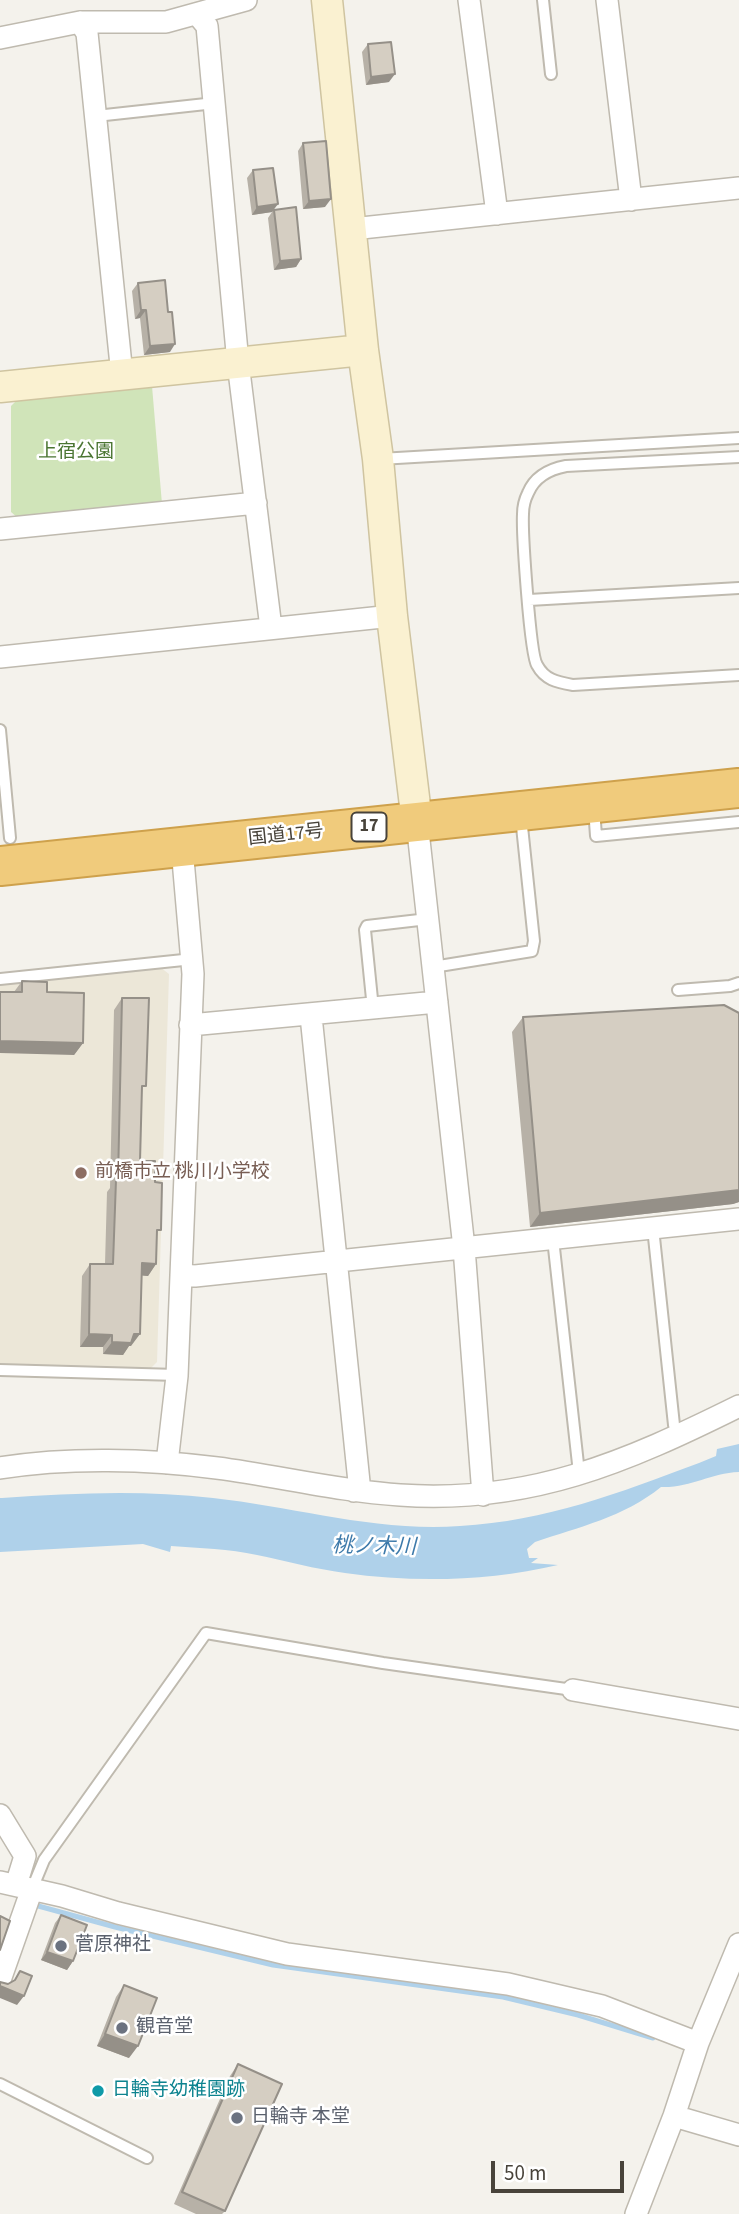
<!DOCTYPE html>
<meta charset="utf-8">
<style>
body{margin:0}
#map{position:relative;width:739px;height:2214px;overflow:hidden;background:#f4f2ec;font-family:"Source Sans 3",sans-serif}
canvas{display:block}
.scale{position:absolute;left:491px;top:2161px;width:133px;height:32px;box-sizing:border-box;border:4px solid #48433a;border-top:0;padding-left:9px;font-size:21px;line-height:24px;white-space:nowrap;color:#48433a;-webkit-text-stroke:5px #fff;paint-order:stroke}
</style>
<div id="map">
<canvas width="739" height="2214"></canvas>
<div class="scale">50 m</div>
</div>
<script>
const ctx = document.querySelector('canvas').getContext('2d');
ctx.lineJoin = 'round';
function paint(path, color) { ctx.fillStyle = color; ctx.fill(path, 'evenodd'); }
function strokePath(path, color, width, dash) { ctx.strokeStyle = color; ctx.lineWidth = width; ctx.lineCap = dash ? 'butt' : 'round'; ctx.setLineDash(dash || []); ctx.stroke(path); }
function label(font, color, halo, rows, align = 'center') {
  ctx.font = font + ' "Source Sans 3","Noto Sans JP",sans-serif'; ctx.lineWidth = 5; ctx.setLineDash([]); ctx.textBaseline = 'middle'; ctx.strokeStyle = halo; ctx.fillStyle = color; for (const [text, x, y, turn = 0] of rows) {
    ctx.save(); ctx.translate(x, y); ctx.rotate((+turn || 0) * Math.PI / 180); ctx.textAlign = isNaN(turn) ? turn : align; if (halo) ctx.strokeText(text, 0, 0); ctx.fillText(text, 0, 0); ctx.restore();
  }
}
paint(new Path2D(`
 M160 967 169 974 157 1362 148 1371 0 1366V984Z`), '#ece7d8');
paint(new Path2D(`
 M152 386 162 504 18 518 11 512V406L18 399Z`), '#d0e4b9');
paint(new Path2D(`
 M739 1444V1472C710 1473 691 1488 661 1487 624 1517 579 1527 535 1542L527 1549 529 1558H538L531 1563 558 1565C489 1581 416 1583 345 1573 315 1569 286 1561 257 1555 229 1549 200 1548 171 1546L170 1552 143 1544 0 1552V1498H2C73 1493 143 1490 213 1498 296 1507 375 1532 460 1526 546 1521 619 1493 699 1463L716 1456 717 1449Z`), '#afd1ea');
strokePath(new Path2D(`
 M31 1904 115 1927 273 1965 503 1997 578 2015 653 2038`), '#afd1ea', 5);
const lane = new Path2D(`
 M543 0 551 74
 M96 116 215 103
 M739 457 566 466C550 469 535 476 528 493 525 499 523 507 523 514 522 533 530 654 537 665 545 680 557 682 573 685L739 675
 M380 459 739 438
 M529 600 739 588
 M0 730 10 838
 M594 808 596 836 739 822
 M433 967 532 951 534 941 521 817
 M0 979 193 959
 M678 990 730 986 739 983
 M373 1009 365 930 367 926 428 919
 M653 1228 674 1425 677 1433 675 1437
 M553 1239 578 1464 577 1475
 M0 1370 177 1375
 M32 1889 44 1860 206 1633 383 1663 573 1690
 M0 2084 147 2158`);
const street = new Path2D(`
 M469 0 497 214
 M607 0 631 200
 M197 14 207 26 238 363 271 628
 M80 22 87 33 122 375
 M0 38 80 22H166L246 0
 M352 229 739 188
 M0 529 256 503
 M0 657 392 616
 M417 822 464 1248 483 1495
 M311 1016 359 1482 354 1491
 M190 1025 437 1002
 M181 1275 195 1276 739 1219
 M167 1463 177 1376 193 974 182 848
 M0 1468C68 1457 148 1459 217 1468 278 1476 338 1491 400 1495 530 1504 626 1462 739 1406
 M573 1690 739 1719
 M0 1815 25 1856 16 1885
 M0 1882 62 1896 118 1913 287 1954 508 1984 602 2006 698 2043 674 2116 636 2214
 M0 1980 32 1889
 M698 2043 739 1944
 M674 2116 739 2135`);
const secondary = new Path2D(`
 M327 0 363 350 378 459 392 616 417 822
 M0 387 363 350`);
const highway = new Path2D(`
 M0 866 739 788`);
strokePath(lane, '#bfbaaf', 14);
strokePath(street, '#bfbaaf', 24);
strokePath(secondary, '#cfc4a0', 33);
strokePath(highway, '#cea14c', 42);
strokePath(lane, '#fff', 10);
strokePath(street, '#fff', 21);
strokePath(secondary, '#faf1d1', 30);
strokePath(highway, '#f0cb7c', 38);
paint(new Path2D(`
 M368 44 389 82 366 85 362 52Z
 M303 143 325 207 303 209 298 151Z
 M253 170 301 259 296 267 274 270 268 218 272 212 252 215 247 178Z
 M138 283 170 352 144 355 140 318 135 319 132 291Z
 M22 981 47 992 83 1043 74 1055 14 992Z
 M122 998 141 1092 140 1161 155 1182 157 1236 156 1264 148 1276 142 1275 131 1346H129L123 1355 103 1354V1347H80L82 1276 90 1264H105L107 1192 110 1188 114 1010Z
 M739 1013V1202L733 1204 530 1227 512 1032 523 1017Z
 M61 1915 73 1961 67 1970 41 1960 55 1923Z
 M124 1985 129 2058 97 2046 116 1997Z
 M238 2064 225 2211 222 2214H196L174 2204 230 2076Z`), '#b7b1a7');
paint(new Path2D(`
 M395 74 389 82 366 85 371 77Z
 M331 199 325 207 303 209 309 201Z
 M278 204 272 212 252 215 257 207Z
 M301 259 296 267 274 270 280 261Z
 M141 310H146L140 318 135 319Z
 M175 344 170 352 144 355 150 346Z
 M0 1041 83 1043 74 1055 0 1053Z
 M739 1190V1202L733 1204 530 1227 540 1213Z
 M142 1263 156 1264 148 1276 134 1275Z
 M89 1334 112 1335 103 1347H80Z
 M134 1334H140L131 1346H129L123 1355 103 1354 112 1342Z
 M47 1952 73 1961 67 1970 41 1960Z
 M0 1986 24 1996 17 2005 0 1998Z
 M105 2034 138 2046 129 2058 97 2046Z`), '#959088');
const building = new Path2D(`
 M391 42 395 74 371 77 368 44Z
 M326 141 331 199 309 201 303 143Z
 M273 168 278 204 257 207 253 170Z
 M296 207 301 259 280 261 274 210Z
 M165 280 168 312H172L175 344 150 346 146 310H141L138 283Z
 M22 981 47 982V992L84 993 83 1043 0 1041V992H22Z
 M122 998H149L146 1086H142L140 1161H155V1182L162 1183 161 1230H157L156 1264 142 1263 140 1334H134L131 1343 112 1342V1335L89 1334 90 1264H113L116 1180H118Z
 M724 1005 739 1013V1190L540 1213 523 1017Z
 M61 1915 87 1925 73 1961 47 1952Z
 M0 1916 10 1921 0 1950Z
 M20 1971 32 1976 24 1996 0 1986V1982L8 1984 15 1980Z
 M124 1985 157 1998 138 2046 105 2034Z
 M238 2064 282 2084 225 2211 182 2192Z`);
paint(building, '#d5cec2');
strokePath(building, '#959088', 2);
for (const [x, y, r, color] of [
 [81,1173,7,"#8d6e63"],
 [61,1946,7,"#6b7280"],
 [122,2028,7,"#6b7280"],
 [98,2091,7,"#0f9aa8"],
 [237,2118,7,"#6b7280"]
]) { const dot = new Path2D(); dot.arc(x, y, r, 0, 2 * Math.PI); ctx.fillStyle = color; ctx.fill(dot); strokePath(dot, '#fff', 2.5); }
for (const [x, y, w] of [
 [369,827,35]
]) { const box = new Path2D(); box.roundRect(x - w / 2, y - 14.5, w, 29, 5); ctx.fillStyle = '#fff'; ctx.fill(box); strokePath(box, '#48433a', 2); }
label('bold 18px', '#48433a', null, [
 ["17",369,827]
]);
label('19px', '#4a7532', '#fff', [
 ["上宿公園",76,453]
]);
label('19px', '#48433a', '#fff', [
 ["国道17号",286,836,-6]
]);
label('19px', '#785e54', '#fff', [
 ["前橋市立 桃川小学校",95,1173]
], 'left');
label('19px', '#5b616d', '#fff', [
 ["菅原神社",75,1946],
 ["観音堂",136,2028],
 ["日輪寺 本堂",251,2118]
], 'left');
label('19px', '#0d838f', '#fff', [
 ["日輪寺幼稚園跡",112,2091]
], 'left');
label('italic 21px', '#3d7aaa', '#fff', [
 ["桃ノ木川",374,1548,1]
]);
</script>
